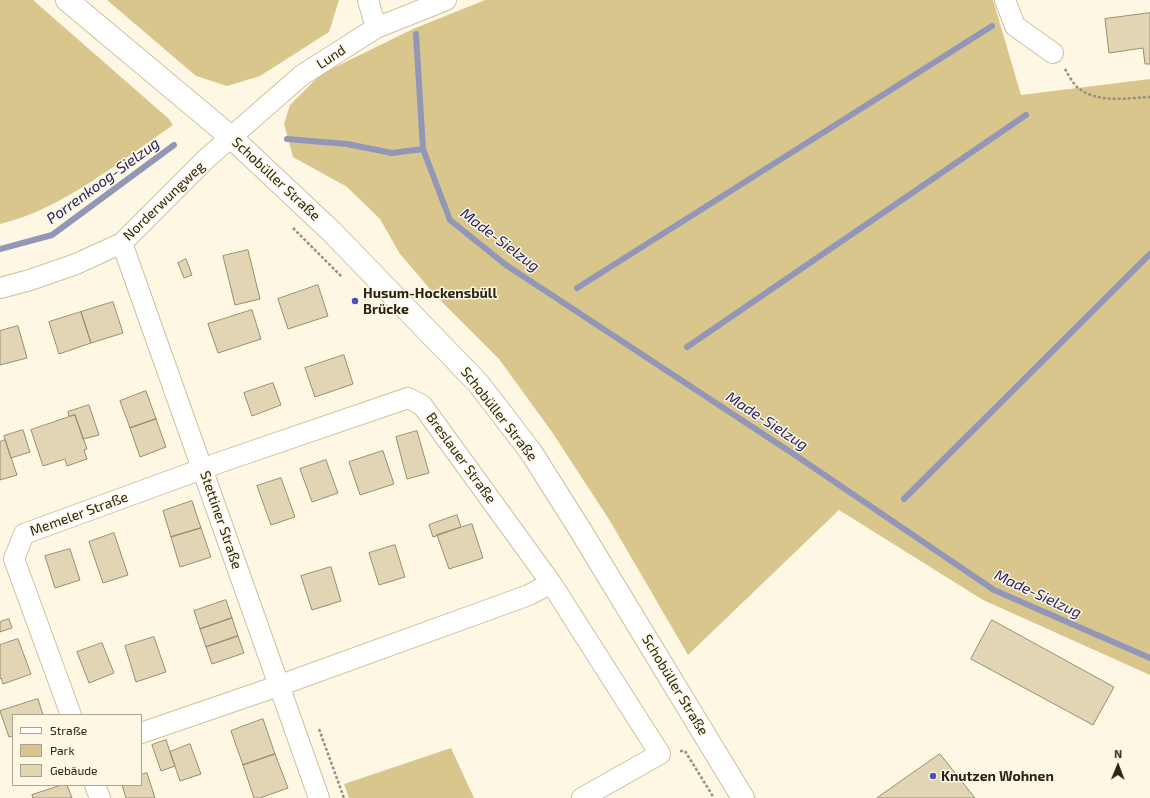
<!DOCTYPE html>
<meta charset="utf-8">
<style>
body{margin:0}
#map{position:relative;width:1150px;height:798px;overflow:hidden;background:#fef7e3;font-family:"Exo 2",sans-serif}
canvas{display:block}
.legend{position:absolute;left:12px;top:714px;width:130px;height:72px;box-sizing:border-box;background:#fef7e3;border:1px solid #a9a392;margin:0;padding:5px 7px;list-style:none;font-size:12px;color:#2a2519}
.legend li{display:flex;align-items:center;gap:8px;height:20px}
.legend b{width:20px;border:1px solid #a9a392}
.north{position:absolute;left:1098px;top:746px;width:40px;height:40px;-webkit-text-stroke:3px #fef7e3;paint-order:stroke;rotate:1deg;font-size:11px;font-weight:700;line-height:16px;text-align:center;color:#2a2519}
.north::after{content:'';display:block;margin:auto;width:14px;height:18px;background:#2a2519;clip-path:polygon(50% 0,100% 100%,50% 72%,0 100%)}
</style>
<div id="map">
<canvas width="1150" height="798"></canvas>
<ul class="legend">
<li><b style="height:5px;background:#fff"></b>Straße</li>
<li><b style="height:11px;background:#d9c68d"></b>Park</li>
<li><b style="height:11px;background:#e1d5b4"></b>Gebäude</li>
</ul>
<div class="north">N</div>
</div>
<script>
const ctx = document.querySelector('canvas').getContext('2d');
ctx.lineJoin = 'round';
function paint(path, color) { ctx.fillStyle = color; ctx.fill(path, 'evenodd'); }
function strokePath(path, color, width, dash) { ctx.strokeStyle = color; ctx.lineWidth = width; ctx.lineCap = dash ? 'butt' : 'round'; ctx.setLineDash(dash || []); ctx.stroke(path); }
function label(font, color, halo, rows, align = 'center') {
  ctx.font = font + ' "Exo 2",sans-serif'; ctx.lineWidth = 3; ctx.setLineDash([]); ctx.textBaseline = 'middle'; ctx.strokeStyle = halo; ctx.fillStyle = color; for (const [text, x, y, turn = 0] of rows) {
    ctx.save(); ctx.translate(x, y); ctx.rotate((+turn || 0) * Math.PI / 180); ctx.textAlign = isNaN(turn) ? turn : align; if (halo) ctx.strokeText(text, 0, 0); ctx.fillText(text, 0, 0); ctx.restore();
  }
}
paint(new Path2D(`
 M0 0H33L169 119 173 125C120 161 63 209 0 224Z
 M107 0H339L329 32 260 76 227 86 196 76Z
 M485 0H993L1021 95 1150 79V675L983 600 839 510 688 655 610 521 552 432 499 359 436 296 400 254 380 219 347 187 293 157 284 124 290 105 321 74 413 29Z
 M451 748 474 798H349L344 784Z`), '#d9c68d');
strokePath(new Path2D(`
 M416 34 423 149 450 220 506 265 798 457 994 590 1150 658
 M287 139 347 144 392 153 423 149
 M0 249 52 235 174 145
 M577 288 992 26
 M687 347 1026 115
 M904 499 1150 254`), '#9297b7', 6);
const building = new Path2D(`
 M1150 13V64H1145L1143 48 1109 53 1105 19Z
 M248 250 260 299 235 305 223 256Z
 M186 259 192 275 184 278 178 263Z
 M318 285 328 316 288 329 278 299Z
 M113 302 123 333 91 343 81 312Z
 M252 310 261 339 218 353 208 324Z
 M81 312 91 343 59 354 49 322Z
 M18 326 27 358 0 365V331Z
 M344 355 353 384 315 397 305 368Z
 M273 383 281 405 252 416 244 393Z
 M146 391 156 419 130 428 120 401Z
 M89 405 99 435 83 439 75 415 69 416 68 412Z
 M75 415 87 449 84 450 87 459 67 466 65 459 43 466 31 430Z
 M156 419 166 447 140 457 130 428Z
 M23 430 30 452 11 458 4 436Z
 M417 431 429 473 407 479 396 437Z
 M5 440 17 475 0 480V442Z
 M383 451 394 484 360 495 349 462Z
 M326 460 338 493 312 502 300 469Z
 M281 478 295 517 271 525 257 486Z
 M192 501 201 528 171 537 163 511Z
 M457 515 461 527 433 537 429 525Z
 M472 524 483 558 449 569 437 535Z
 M201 528 211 557 180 567 171 537Z
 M114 533 128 575 103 583 89 542Z
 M395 545 405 577 379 585 369 553Z
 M70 549 80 580 55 588 45 556Z
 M331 567 341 601 312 610 301 576Z
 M226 600 232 618 200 629 194 611Z
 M232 618 238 636 206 647 200 629Z
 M9 619 12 628 0 632V622Z
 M992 620 1114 687 1093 725 971 659Z
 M238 636 244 653 212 664 206 647Z
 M154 637 166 672 136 682 125 646Z
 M18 639 31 674 3 684 1 678 0 679V645Z
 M102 643 114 673 89 683 77 652Z
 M38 699 43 715H13V736L9 737 0 711Z
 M263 719 275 754 243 765 231 731Z
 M166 740 175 766 161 771 152 745Z
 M190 744 201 774 180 781 170 752Z
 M275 754 288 788 260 798H254L243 765Z
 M940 754 975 798H877Z
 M147 773 155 798H126L122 785H141V775Z
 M62 785H67L72 798H33L32 795Z`);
paint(building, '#e1d5b4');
strokePath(building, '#988e6f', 1);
const minor = new Path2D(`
 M368 0 376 28
 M1005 0 1015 26 1053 53
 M122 243 319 798
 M0 288 30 280 76 264 122 243 206 159 302 75 376 28 446 0
 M71 715 14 559 24 534 221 462 408 398 422 405 551 583 660 754 582 798
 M141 733 278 686 529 595 551 583
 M95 785 100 798`);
const secondary = new Path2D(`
 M67 0 232 138 332 232 478 383 531 452 579 528 743 798`);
strokePath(minor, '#ccc2a1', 22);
strokePath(secondary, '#ccc2a1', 24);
strokePath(new Path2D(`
 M1065 69C1068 74 1072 82 1077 87 1097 104 1126 98 1150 97
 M293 228 342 277
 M319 729 344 798
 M680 751H685L714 798`), '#979180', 2.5, [3, 2]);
strokePath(minor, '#fff', 20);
strokePath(secondary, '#fff', 22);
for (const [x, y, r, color] of [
 [355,301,4,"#4b4dc3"],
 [933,776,4,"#4b4dc3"]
]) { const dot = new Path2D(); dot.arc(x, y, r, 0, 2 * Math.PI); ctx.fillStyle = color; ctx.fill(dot); strokePath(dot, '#fef7e3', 1.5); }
label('14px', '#2a2519', '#fef7e3', [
 ["Lund",331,57,-33],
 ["Schobüller Straße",276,179,43],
 ["Norderwungweg",164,201,-44],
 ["Schobüller Straße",499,414,52],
 ["Breslauer Straße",461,458,54],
 ["Memeler Straße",79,514,-20],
 ["Stettiner Straße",221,520,71],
 ["Schobüller Straße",675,685,59]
]);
label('bold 14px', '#2a2519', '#fef7e3', [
 ["Husum-Hockensbüll",363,293],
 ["Brücke",363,309],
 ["Knutzen Wohnen",941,776]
], 'left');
label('italic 15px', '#222168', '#fef7e3', [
 ["Porrenkoog-Sielzug",103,181,-36],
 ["Made-Sielzug",500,240,37],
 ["Made-Sielzug",767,421,33],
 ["Made-Sielzug",1038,594,25]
]);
</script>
